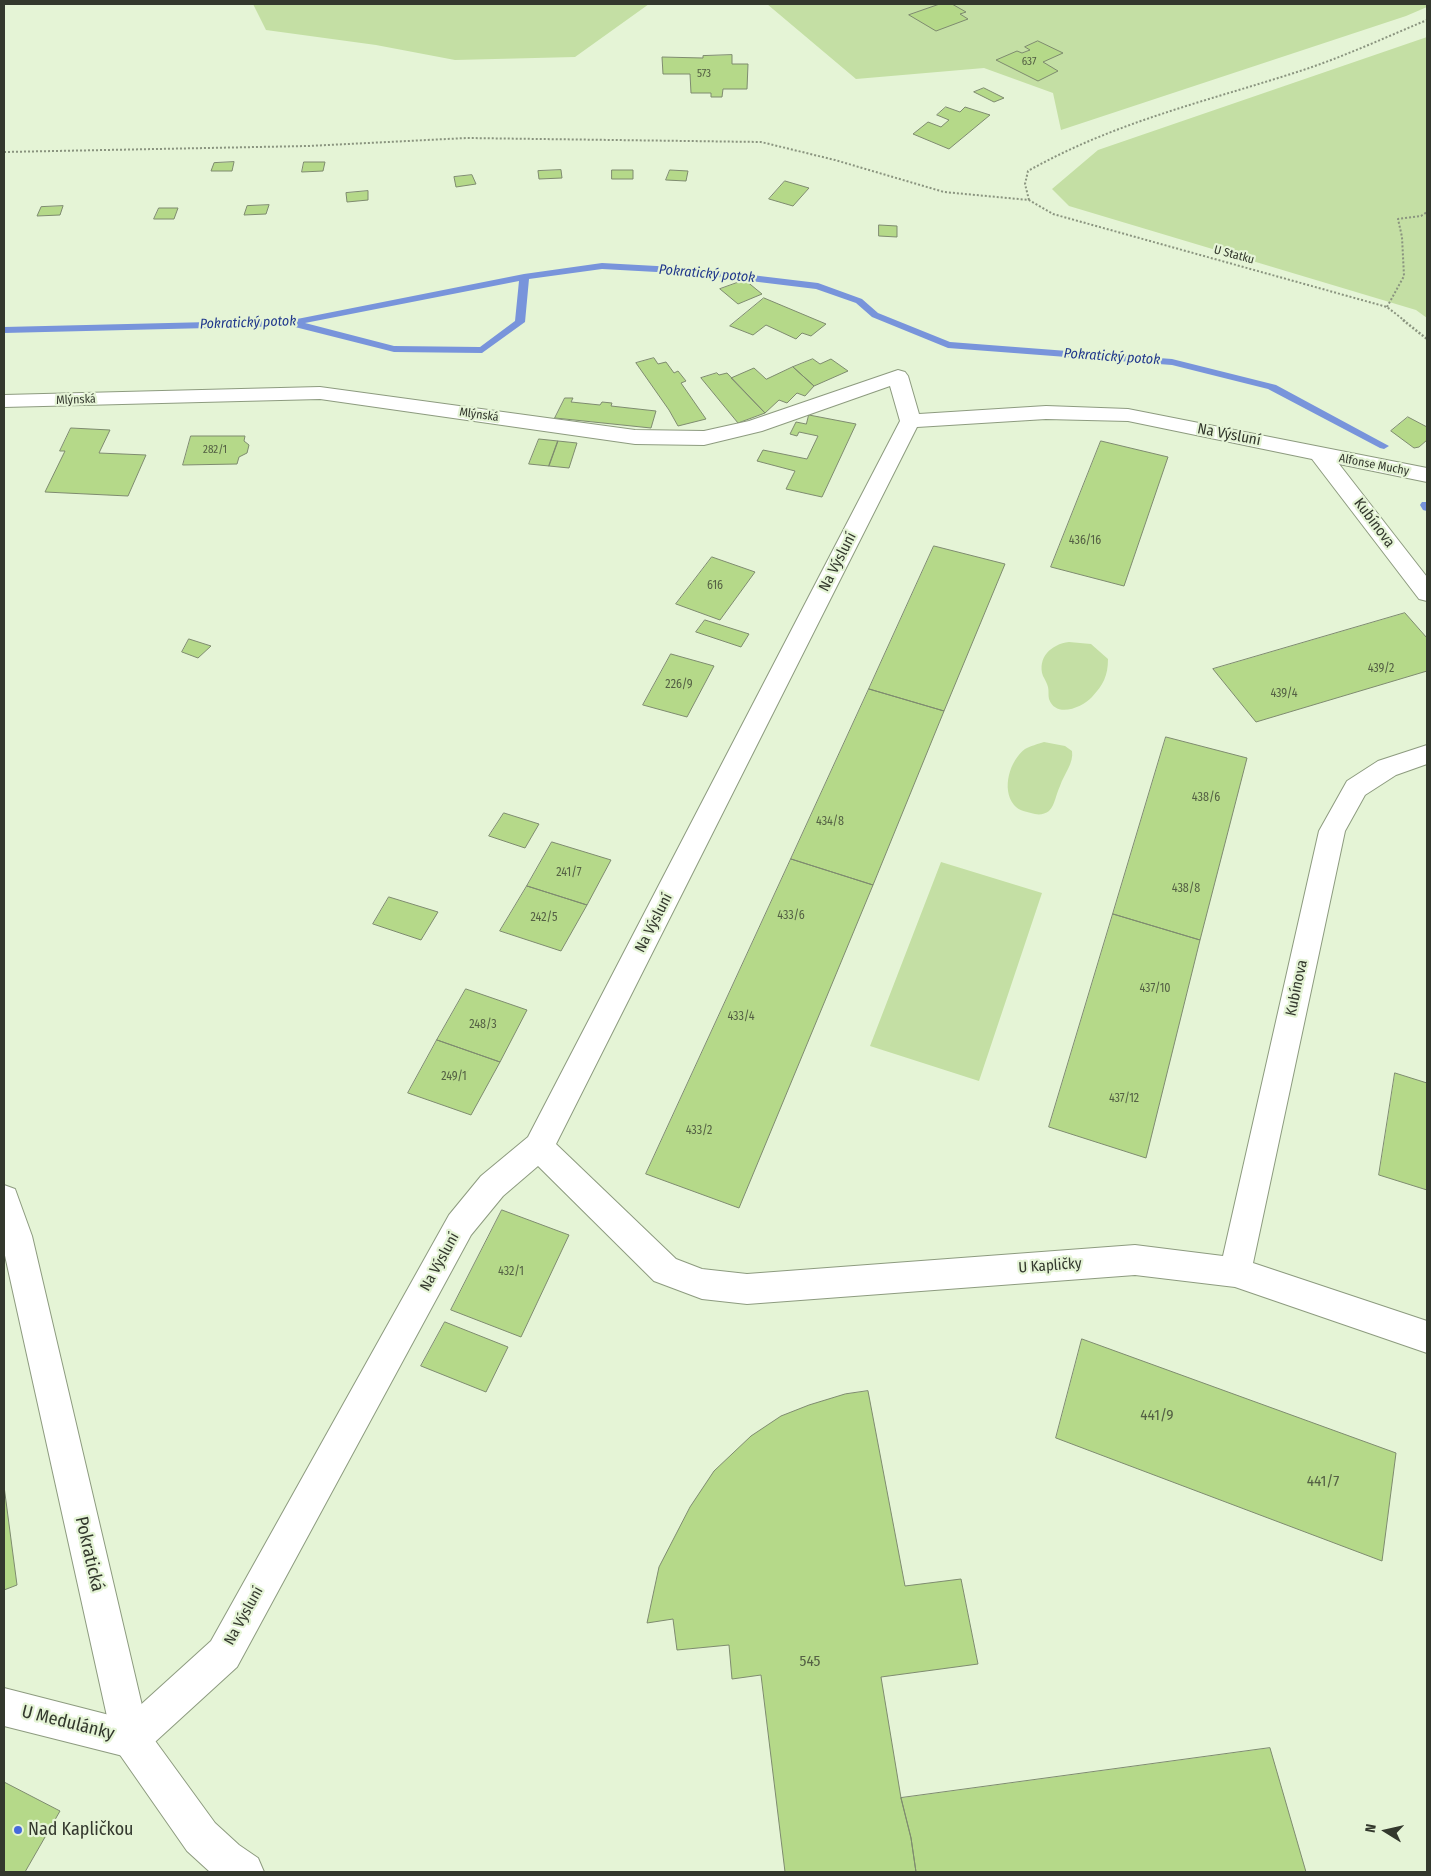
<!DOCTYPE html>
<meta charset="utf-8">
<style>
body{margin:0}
#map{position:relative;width:1431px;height:1876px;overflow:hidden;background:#e5f4d6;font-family:"Fira Sans Condensed",sans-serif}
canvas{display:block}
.frame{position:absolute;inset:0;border:5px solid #33382d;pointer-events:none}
.north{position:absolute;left:1361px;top:1806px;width:50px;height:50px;-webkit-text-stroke:4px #e5f4d6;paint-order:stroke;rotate:280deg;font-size:14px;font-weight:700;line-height:20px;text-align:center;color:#33382d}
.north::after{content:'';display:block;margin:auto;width:18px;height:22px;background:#33382d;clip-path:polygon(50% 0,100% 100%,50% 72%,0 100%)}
</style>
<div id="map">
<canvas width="1431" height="1876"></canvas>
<div class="frame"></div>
<div class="north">N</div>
</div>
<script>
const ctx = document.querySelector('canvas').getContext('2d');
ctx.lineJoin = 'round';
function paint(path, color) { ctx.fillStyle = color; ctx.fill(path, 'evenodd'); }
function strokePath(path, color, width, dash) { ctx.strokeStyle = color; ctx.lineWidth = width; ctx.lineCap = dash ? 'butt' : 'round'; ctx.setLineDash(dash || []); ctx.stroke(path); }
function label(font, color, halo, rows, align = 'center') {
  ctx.font = font + ' "Fira Sans Condensed",sans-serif'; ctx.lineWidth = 4.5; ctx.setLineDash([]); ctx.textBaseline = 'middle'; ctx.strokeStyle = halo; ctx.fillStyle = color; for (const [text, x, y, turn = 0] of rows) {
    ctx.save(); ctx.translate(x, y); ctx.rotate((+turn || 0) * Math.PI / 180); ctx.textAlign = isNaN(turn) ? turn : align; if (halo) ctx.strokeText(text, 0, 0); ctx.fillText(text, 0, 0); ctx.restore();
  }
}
paint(new Path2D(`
 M253 4H649L575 57 455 60 376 45 266 30Z
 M767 4H1427V7L1406 16 1061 130 1053 93 984 68 856 79Z
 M1427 37V318L1416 310 1069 206 1052 189 1098 150Z
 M1069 642 1091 644 1108 659C1108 676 1103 685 1092 697 1083 707 1056 719 1049 699 1048 695 1049 691 1048 687 1047 683 1045 680 1043 676 1037 658 1051 644 1069 642Z
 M1044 742 1065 746 1072 751C1074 763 1064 774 1060 786 1056 794 1055 805 1049 811 1045 814 1040 815 1035 814 1027 812 1019 811 1014 805 1001 789 1010 760 1025 749 1030 746 1038 744 1044 742Z
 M941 862 1042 893 979 1081 870 1046Z`), '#c4dfa4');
paint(new Path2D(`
 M602 263 693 268 818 283 862 299 878 313 950 342 1172 359 1276 385 1389 446 1384 449 1380 448 1268 389 1172 365 948 348 872 317 856 303 816 289 693 274 602 269 529 279 525 322 482 353 394 352 291 326 4 333V327L292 320 524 274ZM519 281 515 321 480 347 394 346 305 323Z
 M1422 502H1427V511L1423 510 1420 505Z`), '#7894db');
const building = new Path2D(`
 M940 4H952L966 12 960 14 968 19 936 31 909 15Z
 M1038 41 1063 53 1043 62 1058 71 1038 81 996 60 1017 51 1022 53 1030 50 1025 47Z
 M732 55V64H748L747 89H723L722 97H711V93H691L690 74H663L662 57 703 58V56Z
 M984 88 1004 98 994 102 974 92Z
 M946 107 960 112 965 107 990 115 949 149 913 134 928 122 941 127 949 120 937 115Z
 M234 162 232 171H211L214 163Z
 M304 162H325L323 171 302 172Z
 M561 170 562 178 539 179 538 171Z
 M612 170H633V179H612Z
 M670 170 688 171 686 181 666 180Z
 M472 175 476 184 456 187 454 177Z
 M785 181 809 188 793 206 769 199Z
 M368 191V200L347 202 346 193Z
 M269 205 266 214 244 215 247 206Z
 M63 206 60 215 37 216 41 207Z
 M159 208H178L174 219H154Z
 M879 225 897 226V237L879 236Z
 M745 280 762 294 738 304 720 289Z
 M764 298 826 324 811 336 802 333 796 339 766 325 753 335 730 326Z
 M654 358 658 364 666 362 674 373 678 371 686 381 681 383 706 419 678 426 669 410 636 363Z
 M813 359 820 364 831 359 848 371 814 386 793 367Z
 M793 367 814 386 805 396 797 393 787 403 779 400 765 413 731 378 754 368 766 379Z
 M717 373 719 375 727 373 765 413 738 423 701 378Z
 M565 398H573L571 402 600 405 602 402 612 403 611 406 656 411 651 428 555 418Z
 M809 415 856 424 822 497 786 489 795 471 757 461 763 450 807 459 818 436 799 432 797 436 790 434 796 422 806 424Z
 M1408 417 1427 427V440L1419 447 1414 448 1391 431Z
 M71 428 110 430 99 453 146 455 128 496 45 492 65 451H60Z
 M191 436H245L244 441 249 445 247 453 239 457 237 464 183 465Z
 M539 439 558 441 549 466 529 464Z
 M558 441 577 443 569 468 549 466Z
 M1101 441 1168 457 1124 586 1051 567Z
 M934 546 1005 564 944 711 869 689Z
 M712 557 755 572 720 620 676 604Z
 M1405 613 1427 638V671L1256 722 1213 669Z
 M705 620 749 634 741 647 696 632Z
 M189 639 211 646 198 658 182 652Z
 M671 654 714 666 687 717 643 705Z
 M869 689 944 711 873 885 791 859Z
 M1166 737 1247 758 1200 940 1113 914Z
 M504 813 539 824 525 848 489 836Z
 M552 842 611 860 587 905 527 886Z
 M791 859 873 885 739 1208 646 1174Z
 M527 886 587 905 561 951 500 931Z
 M389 897 438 912 421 940 373 924Z
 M1113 914 1200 940 1146 1158 1049 1127Z
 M466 989 527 1010 500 1062 437 1040Z
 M437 1040 500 1062 471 1115 408 1093Z
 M1395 1073 1427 1083V1190L1379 1175Z
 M502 1210 569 1235 521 1337 451 1310Z
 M445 1322 508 1347 486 1392 421 1366Z
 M1082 1339 1396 1453 1382 1561 1056 1438Z
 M868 1391 905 1586 961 1579 978 1664 881 1677 901 1798 911 1838 916 1872H785L761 1675 732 1679 729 1645 677 1650 673 1619 647 1623 659 1567 690 1507 714 1471 751 1436 781 1416 809 1405 845 1394Z
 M4 1486 17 1585 4 1590Z
 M1270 1748 1306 1872H916L911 1838 901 1798Z
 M4 1782 60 1811 25 1872H4Z`);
paint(building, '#b5d989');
strokePath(building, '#7e8b6f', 1);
const street = new Path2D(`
 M898 370 905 372 908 376 919 414 1046 406 1128 409 1427 468V482L1339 464 1427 577V601L1419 599 1312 459 1128 421 1046 419 917 427 556 1144 676 1259 702 1269 747 1274 1135 1245 1223 1256 1319 831 1347 781 1378 761 1427 745V764L1396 775 1365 795 1345 831 1253 1263 1427 1321V1353L1235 1287 1135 1275 747 1304 702 1299 654 1281 538 1166 503 1196 471 1235 237 1667 144 1752 131 1758 4 1726V1688L125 1719 211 1641 449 1215 481 1176 528 1137 900 421 890 386 762 431 704 445 635 444 320 399 4 407V395L320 387 635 430 704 431 749 421Z`);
const secondary = new Path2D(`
 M4 1185 15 1189 32 1236 148 1731 215 1823 239 1845 258 1858 264 1872H210L187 1851 118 1752 112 1739 4 1251Z`);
strokePath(street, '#8d9b7f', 2);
strokePath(secondary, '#8d9b7f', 2);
strokePath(new Path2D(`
 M4 152 308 146 467 138 761 142 835 160 944 192 1029 200 1053 214 1387 307 1405 321
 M1029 200 1025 184 1028 171C1115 122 1204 102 1297 72 1341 58 1384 38 1427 20
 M1387 307 1404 276 1402 237 1398 219 1421 216 1427 212`), '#8a947f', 2, [2, 2]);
strokePath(new Path2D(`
 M1403 320 1427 339`), '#8a947f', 2.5, [2, 2]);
paint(street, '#fff');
paint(secondary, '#fff');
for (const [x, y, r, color] of [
 [18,1830,5,"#4569dc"]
]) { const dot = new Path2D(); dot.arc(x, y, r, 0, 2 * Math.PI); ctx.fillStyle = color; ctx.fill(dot); strokePath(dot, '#e5f4d6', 2); }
label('11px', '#546044', null, [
 ["637",1029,62],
 ["573",704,74],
 ["282/1",215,450]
]);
label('12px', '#33382d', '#e5f4d6', [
 ["U Statku",1234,255,15],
 ["Mlýnská",76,400,-2],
 ["Mlýnská",479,415,8],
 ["Alfonse Muchy",1374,465,11]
]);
label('12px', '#546044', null, [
 ["436/16",1085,541],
 ["616",715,586],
 ["439/2",1381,669],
 ["226/9",679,685],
 ["439/4",1284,694],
 ["438/6",1206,798],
 ["434/8",830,822],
 ["241/7",569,873],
 ["438/8",1186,889],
 ["433/6",791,916],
 ["242/5",544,918],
 ["437/10",1155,989],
 ["433/4",741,1017],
 ["248/3",483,1025],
 ["249/1",454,1077],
 ["437/12",1124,1099],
 ["433/2",699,1131],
 ["432/1",511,1272]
]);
label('italic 14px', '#21388c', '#e5f4d6', [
 ["Pokratický potok",707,274,5],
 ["Pokratický potok",248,323,-2],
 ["Pokratický potok",1112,357,4]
]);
label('15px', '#33382d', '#e5f4d6', [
 ["Na Výsluní",1229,435,11],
 ["Kubínova",1374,523,53],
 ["Na Výsluní",838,562,-63],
 ["Na Výsluní",654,923,-63],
 ["Kubínova",1297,988,-78],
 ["Na Výsluní",440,1262,-61],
 ["U Kapličky",1050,1266,-4],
 ["Na Výsluní",244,1616,-61]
]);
label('15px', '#546044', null, [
 ["441/9",1157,1416],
 ["441/7",1323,1482],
 ["545",810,1662]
]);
label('18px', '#33382d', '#e5f4d6', [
 ["Pokratická",89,1554,77],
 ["U Medulánky",68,1723,14]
]);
label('18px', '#33382d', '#e5f4d6', [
 ["Nad Kapličkou",28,1830]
], 'left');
</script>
